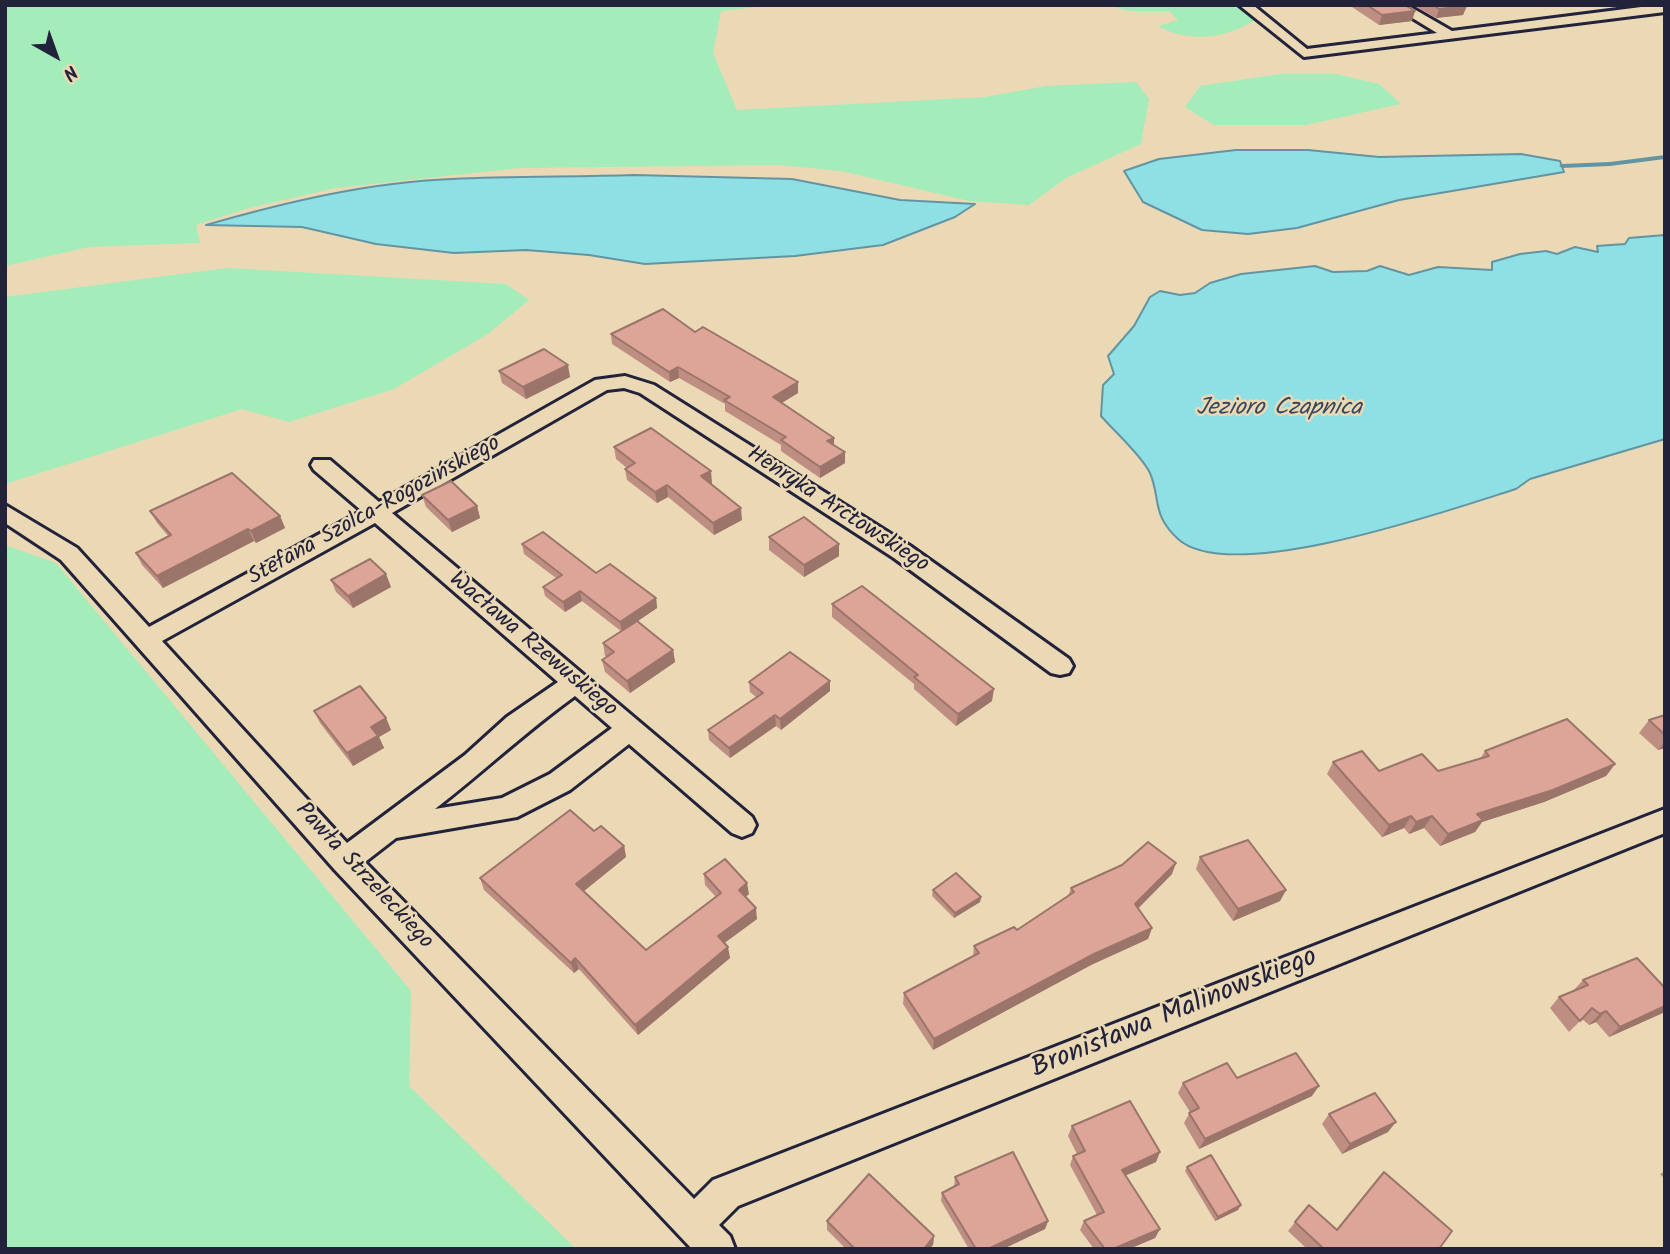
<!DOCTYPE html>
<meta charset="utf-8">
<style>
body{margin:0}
#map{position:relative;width:1670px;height:1254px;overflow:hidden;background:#ebd9b6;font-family:Kalam,sans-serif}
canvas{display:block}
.frame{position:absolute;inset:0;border:7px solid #22223b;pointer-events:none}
.north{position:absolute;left:21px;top:21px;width:70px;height:70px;-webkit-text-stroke:5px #ebd9b6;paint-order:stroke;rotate:140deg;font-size:19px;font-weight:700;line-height:28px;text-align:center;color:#22223b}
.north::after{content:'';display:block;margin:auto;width:24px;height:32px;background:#22223b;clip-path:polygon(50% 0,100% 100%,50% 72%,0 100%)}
</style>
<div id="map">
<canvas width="1670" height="1254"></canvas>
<div class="frame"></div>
<div class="north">N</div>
</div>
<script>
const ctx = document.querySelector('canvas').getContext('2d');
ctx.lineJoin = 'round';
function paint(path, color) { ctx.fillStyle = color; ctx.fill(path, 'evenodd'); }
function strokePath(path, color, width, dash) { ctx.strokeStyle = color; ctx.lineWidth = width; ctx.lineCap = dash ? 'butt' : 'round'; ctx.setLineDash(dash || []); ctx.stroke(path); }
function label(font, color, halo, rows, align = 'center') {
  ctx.font = font + ' Kalam,sans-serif'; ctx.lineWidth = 5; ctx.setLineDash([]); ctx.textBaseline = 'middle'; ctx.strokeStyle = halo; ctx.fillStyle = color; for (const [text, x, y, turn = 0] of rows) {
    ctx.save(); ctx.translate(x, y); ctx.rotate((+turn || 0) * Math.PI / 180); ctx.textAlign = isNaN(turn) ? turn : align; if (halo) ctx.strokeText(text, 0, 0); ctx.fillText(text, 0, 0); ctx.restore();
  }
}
paint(new Path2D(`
 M5 5H774L721 11 713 53 737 110 985 97 1046 86 1136 82 1149 99 1141 144 1066 178 1029 205 969 201 841 171 779 165 520 168 336 188 249 208 196 225 200 243 89 247 5 266Z
 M1104 5H1242L1258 18C1229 38 1190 44 1158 26L1178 20 1169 11H1130Z
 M1280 74H1336L1379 84 1401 104 1306 125H1214L1185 107 1200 86Z
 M227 268 506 284 529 300 488 334 394 389 289 422 242 409 5 484V297Z
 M5 545 56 563 411 991 409 1086 576 1249H5Z`), '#a4ecb9');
const water = new Path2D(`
 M1236 150H1308L1379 157 1521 154 1560 161 1564 172 1399 200 1297 228 1248 234 1202 230 1143 202 1124 171 1159 159Z
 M634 175 792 179 900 200 975 204 955 217 883 245 795 256 645 264 589 255 526 250 454 253 376 244 302 227 206 225C286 202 370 182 452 179 513 176 573 177 634 175Z
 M1665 235V439L1530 479 1516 489C1452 509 1231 587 1178 539 1151 514 1161 499 1150 473 1142 456 1114 431 1101 416L1103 385 1114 374 1108 356 1134 326 1150 297 1160 291 1180 295 1195 293 1210 283 1241 274 1315 266 1333 272 1367 271 1380 266 1409 275 1438 267 1492 270V262L1520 254 1546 251 1557 254 1575 247 1598 252 1597 246 1625 244 1629 238Z`);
paint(water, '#8ee0e5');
strokePath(water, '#6394a1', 2);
paint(new Path2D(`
 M1665 155V159L1610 166 1562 168 1559 166 1562 164 1610 162Z`), '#6394a1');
const minor = new Path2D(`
 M1239 5H1253L1307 49 1437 33 1391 5H1407L1452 31 1657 5H1665V12L1304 57Z
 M625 376 654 385 910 546 1069 659 1073 666 1069 673 1060 675 1051 673 894 558 640 393 624 388 607 390 392 513 752 817 756 825 752 833 742 837 732 833 629 744 570 790 517 817 396 838 365 862 694 1199 713 1180 726 1175 1665 809V833L738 1206 719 1225 730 1236 735 1249H692L335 870 61 560 5 523V505L77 548 149 627 362 511 314 470 311 465 314 460H330L379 502 595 380ZM375 523 558 682 507 717 465 755 347 843 162 641ZM575 696 612 728 550 774 502 798 435 809C483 772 526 731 575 696Z`);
strokePath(minor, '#22223b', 6);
paint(minor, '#ebd9b6');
paint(new Path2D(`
 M1349 5H1405L1412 21 1379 25Z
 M1413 5H1466L1463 15 1436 18Z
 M695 332 798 393 782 403 834 438V445L845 452V463L820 478 781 451V445L725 411V404L679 378 670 382 612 344 611 334Z
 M499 371 570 377 526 399 502 383Z
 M614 447 712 483H711L742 520 714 535 668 497 657 503 627 480 625 469 627 468 616 459Z
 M422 495 477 506 480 518 452 532 426 507Z
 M150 511 280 516 285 528 256 543 254 541 163 588 142 565 136 553 169 537 157 523Z
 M769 537 839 544V556L804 577 769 550Z
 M522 544 596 573 656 598 657 608 637 621 673 650 675 662 630 693 605 672 602 660 607 657 605 656 603 643 621 631 582 601 565 612 545 596 543 587 556 578 524 554Z
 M331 580 391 587 353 608 336 592Z
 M832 604 992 701 956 726 914 689V684L832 617Z
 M749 682 830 691 781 730 776 726 730 758 709 740 708 730 756 697 750 692Z
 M314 711 386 718 391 730 379 737 384 748 353 766 320 723Z
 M1665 715V748L1658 750 1639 733 1649 720Z
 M1485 751 1615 764 1606 776 1544 802 1482 822 1475 832 1440 846 1424 828 1409 834 1404 828 1382 837 1327 774 1333 762 1379 771H1438L1480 759Z
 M594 831 624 846 626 857 584 891 646 950 716 897 705 885 704 874 749 894 745 897 757 919 724 943 730 958 638 1035 579 969 574 973 484 890 480 878Z
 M1200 857 1286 890 1280 901 1233 921 1196 869Z
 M1172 874 1138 909 1152 928 1148 939 1091 965 933 1050 903 1004 904 993 973 957 974 946 1017 930 1068 896 1071 888Z
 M933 890 981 897 980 902 954 918 932 896Z
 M1583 980 1665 988V1012L1609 1037 1596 1022 1589 1025 1582 1019 1569 1032 1550 1008 1559 997 1573 991Z
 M1237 1078 1312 1096 1199 1149 1184 1123 1190 1112 1178 1093 1183 1083Z
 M1329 1114 1388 1132 1342 1154 1322 1124Z
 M1072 1126 1156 1162 1125 1176 1160 1229 1155 1238 1129 1249H1094L1080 1230 1084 1221 1097 1215 1070 1165 1073 1156 1077 1154 1068 1136Z
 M1187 1167 1238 1210 1215 1221 1185 1171Z
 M1665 1171V1179L1660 1174Z
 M955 1177 1048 1221 1045 1229 1003 1249H969L941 1201 942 1193 954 1187Z
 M1309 1205 1337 1230 1439 1249H1307L1288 1231Z
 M827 1221 934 1236 933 1245 929 1249H846L827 1230Z`), '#be8e83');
paint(new Path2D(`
 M1467 6 1463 15 1436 18 1439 9Z
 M1415 11 1412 21 1379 25 1382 15Z
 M568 365 570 377 526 399 523 387Z
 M678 367 679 378 670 382 669 372Z
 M798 382V393L773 408V397Z
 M834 438V449L827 441Z
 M845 452V463L820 478V467Z
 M711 471 712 483 703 488 701 476Z
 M667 485 668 497 657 503 655 492Z
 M477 506 480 518 452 532 448 520Z
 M741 508 742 520 714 535 713 523Z
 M280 516 285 528 256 543 251 531Z
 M248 529 254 541 163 588 157 576Z
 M839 544V556L804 577V565Z
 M386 574 391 587 353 608 348 596Z
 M580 591 582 601 565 612 563 602Z
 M656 598 657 608 622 632 620 622Z
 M673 650 675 662 630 693 627 681Z
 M830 681V691L781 730 780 719Z
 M994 689 992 701 956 726 958 714Z
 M775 715 776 726 730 758 729 748Z
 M386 718 391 730 379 737 384 748 353 766 347 753 371 727Z
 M1665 742V748L1658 750Z
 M1615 764 1606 776 1544 802 1482 822 1475 832 1440 846 1448 834 1477 814Z
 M1411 816 1404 828 1382 837 1389 825Z
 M1432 816 1424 828 1409 834 1416 822Z
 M624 846 626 857 579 895 576 884Z
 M1176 863 1172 874 1131 915 1135 904Z
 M747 883 749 894 740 901 739 890Z
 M1286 890 1280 901 1233 921 1238 909Z
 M981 897 980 902 954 918 955 913Z
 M756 908 757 919 719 947 718 936Z
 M1152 928 1148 939 1091 965 933 1050 934 1039 1094 954Z
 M728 947 730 958 638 1035 635 1025Z
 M575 958 579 969 574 973 571 963Z
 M1665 1006V1012L1609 1037 1620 1027Z
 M1606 1011 1596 1022 1589 1025 1600 1014Z
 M1319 1086 1312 1096 1199 1149 1205 1139Z
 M1396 1122 1388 1132 1342 1154 1350 1144Z
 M1160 1152 1156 1162 1117 1179 1122 1170Z
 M1241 1205 1238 1210 1215 1221 1218 1217Z
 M1048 1221 1045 1229 1003 1249H988Z
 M1160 1229 1155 1238 1129 1249H1113Z
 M934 1236 933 1245 929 1249H924Z`), '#9b746a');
const building = new Path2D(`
 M1367 5H1405L1415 11 1382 15Z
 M1433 5H1466L1467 6 1439 9Z
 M663 309 695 332 703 327 798 382 773 397 834 438 827 441 845 452 820 467 781 440 786 437 724 400 730 397 678 367 669 372 611 334Z
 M544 349 568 365 523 387 499 371Z
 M651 428 711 471 701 476 741 508 713 523 667 485 655 492 625 469 635 463 614 447Z
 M232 473 280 516 251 531 248 529 157 576 136 553 171 535 150 511Z
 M451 481 477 506 448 520 422 495Z
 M804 517 839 544 804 565 769 537Z
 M543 532 596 573 610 564 656 598 620 622 580 591 563 602 543 587 562 575 522 544Z
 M370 559 386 574 348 596 331 580Z
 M862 586 994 689 958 714 914 677 918 675 832 604Z
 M637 621 673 650 627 681 602 660 614 652 603 643Z
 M790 652 830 681 780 719 775 715 729 748 708 730 763 693 749 682Z
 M360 686 386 718 371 727 378 736 347 753 314 711Z
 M1665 715V735L1649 720Z
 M1567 719 1615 764 1553 790 1477 814 1483 820 1448 834 1432 816 1416 822 1411 816 1389 825 1333 762 1362 751 1379 771 1422 754 1438 771 1489 756 1485 751Z
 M570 810 594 831 601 826 624 846 576 884 646 950 721 893 704 874 725 859 747 883 739 890 756 908 718 936 728 947 635 1025 575 958 571 963 480 878Z
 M1248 840 1286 890 1238 909 1200 857Z
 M1148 842 1176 863 1135 904 1152 928 1094 954 934 1039 904 993 979 953 974 946 1014 927 1017 930 1074 892 1071 888 1122 865Z
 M956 873 981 897 955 913 933 890Z
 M1637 958 1665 988V1006L1620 1027 1606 1011 1600 1014 1592 1008 1580 1021 1559 997 1588 985 1583 980Z
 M1296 1053 1319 1086 1205 1139 1189 1113 1199 1108 1183 1083 1227 1063 1237 1078Z
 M1375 1093 1396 1122 1350 1144 1329 1114Z
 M1130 1101 1160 1152 1122 1170 1160 1229 1113 1249H1105L1084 1221 1104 1212 1073 1156 1085 1151 1072 1126Z
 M1013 1152 1048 1221 988 1249H976L942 1193 959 1184 955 1177Z
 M1211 1155 1241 1205 1218 1217 1187 1167Z
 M1384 1172 1452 1231 1439 1249H1324L1295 1222 1309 1205 1337 1230Z
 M869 1174 934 1236 924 1249H855L827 1221Z`);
paint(building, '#dda598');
strokePath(building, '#9b746a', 2);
label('23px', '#22223b', '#ebd9b6', [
 ["Henryka Arctowskiego",837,511,33],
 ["Stefana Szolca-Rogozińskiego",375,512,-29],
 ["Wacława Rzewuskiego",532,646,40],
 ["Pawła Strzeleckiego",363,877,47]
]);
label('italic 24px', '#38485d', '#ebd9b6', [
 ["Jezioro Czapnica",1279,410]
]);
label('28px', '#22223b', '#ebd9b6', [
 ["Bronisława Malinowskiego",1175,1015,-22]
]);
</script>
